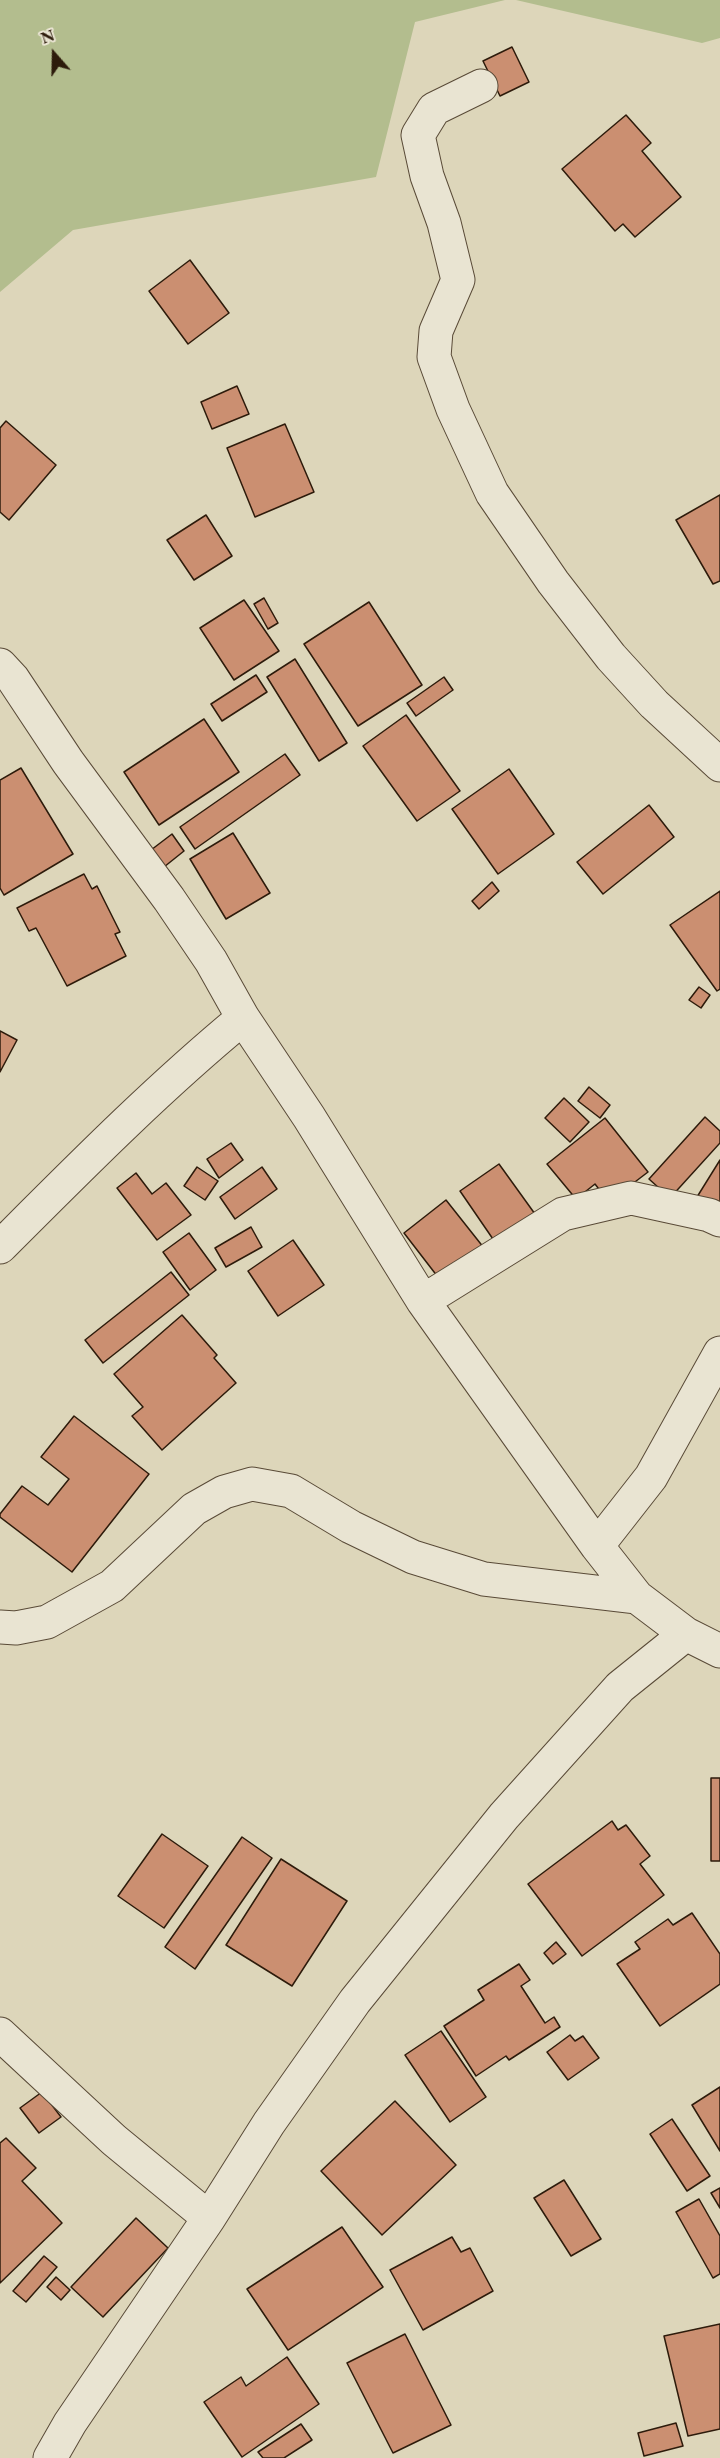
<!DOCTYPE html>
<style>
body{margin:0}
#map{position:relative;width:720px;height:2458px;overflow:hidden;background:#ddd6ba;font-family:"EB Garamond",serif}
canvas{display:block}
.north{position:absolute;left:24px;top:24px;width:60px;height:60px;-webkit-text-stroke:4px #e9e4d2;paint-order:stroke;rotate:340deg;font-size:16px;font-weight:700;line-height:24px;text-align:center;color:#2d1b0b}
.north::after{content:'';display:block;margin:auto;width:21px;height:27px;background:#2d1b0b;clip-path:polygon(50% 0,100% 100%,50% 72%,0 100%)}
</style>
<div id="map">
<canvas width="720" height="2458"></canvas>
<div class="north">N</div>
</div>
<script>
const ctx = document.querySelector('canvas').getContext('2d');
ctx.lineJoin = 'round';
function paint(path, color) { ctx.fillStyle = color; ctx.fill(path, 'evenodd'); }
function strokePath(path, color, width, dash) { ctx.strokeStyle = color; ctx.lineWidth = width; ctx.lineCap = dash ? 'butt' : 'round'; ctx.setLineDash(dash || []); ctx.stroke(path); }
paint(new Path2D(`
 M0 0H505L415 22 376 177 73 230 0 292Z
 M516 0H720V38L702 43Z`), '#b3bd8e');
const building = new Path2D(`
 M512 47 529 82 500 96 483 61Z
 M626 115 651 143 642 151 681 197 635 237 623 224 615 231 562 169Z
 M190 260 229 313 188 344 149 291Z
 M237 386 249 414 212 429 201 402Z
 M6 421 56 465 9 520 0 512V428Z
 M285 424 314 492 255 517 227 448Z
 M720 495V581L713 584 676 520Z
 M206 515 232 556 194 580 167 540Z
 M264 598 278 623 268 629 254 604Z
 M244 600 279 651 234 680 200 628Z
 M369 602 422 685 358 726 304 644Z
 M295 659 347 743 319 761 267 677Z
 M256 675 267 692 222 721 211 704Z
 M444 677 453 690 416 716 407 703Z
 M406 715 460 791 417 821 363 746Z
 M204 719 239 772 159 825 124 772Z
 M285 754 300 775 195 849 180 827Z
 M21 768 73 854 4 895 0 888V780Z
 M509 769 554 834 498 874 452 809Z
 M649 805 674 837 603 894 577 862Z
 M233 833 270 893 226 919 190 859Z
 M172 834 184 851 164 867 151 850Z
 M84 874 92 889 97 886 120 932 115 934 126 956 67 986 36 928 29 931 17 908Z
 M492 882 499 891 479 909 472 901Z
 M720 891V989L717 991 670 925Z
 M699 987 710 995 701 1008 689 1000Z
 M0 1031 17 1040 0 1072Z
 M589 1087 610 1105 600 1118 578 1101Z
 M564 1098 589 1122 570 1142 545 1118Z
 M705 1117 720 1131V1143L670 1198 649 1179Z
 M605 1118 648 1172 627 1188 624 1183 605 1197 595 1184 576 1199 547 1164Z
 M231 1143 243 1160 219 1178 207 1159Z
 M720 1160V1211L697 1197Z
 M499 1164 535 1214 495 1242 460 1191Z
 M197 1167 218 1181 205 1200 184 1186Z
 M262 1167 277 1189 235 1219 220 1197Z
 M136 1173 152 1194 166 1183 191 1215 157 1240 117 1188Z
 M446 1200 484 1248 441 1281 404 1233Z
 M251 1227 262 1247 226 1267 215 1248Z
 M189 1233 216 1270 190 1290 163 1252Z
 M293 1240 324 1285 278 1316 248 1271Z
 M171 1272 189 1295 103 1363 85 1340Z
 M182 1315 217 1355 214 1358 236 1383 162 1450 132 1416 143 1407 114 1374Z
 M74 1416 149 1474 72 1572 0 1517V1514L22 1486 48 1505 69 1479 41 1457Z
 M711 1778H720V1861H711Z
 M612 1821 618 1830 626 1825 650 1856 640 1864 664 1895 582 1956 528 1884Z
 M162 1834 208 1866 164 1928 118 1896Z
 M242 1837 272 1858 195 1969 165 1947Z
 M281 1859 347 1901 292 1986 226 1945Z
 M692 1913 720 1954V1984L660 2026 617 1964 640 1949 635 1942 668 1919 673 1925Z
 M556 1942 566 1954 553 1964 544 1953Z
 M519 1964 530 1980 521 1986 545 2023 554 2017 560 2027 509 2060 506 2056 476 2076 444 2026 484 2000 478 1990Z
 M441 2031 486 2097 450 2122 405 2055Z
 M570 2035 575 2041 583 2036 599 2058 568 2080 547 2052Z
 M720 2087V2151L692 2105Z
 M42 2092 61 2117 39 2133 20 2108Z
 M395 2101 456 2165 382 2235 321 2171Z
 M672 2119 710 2176 687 2191 650 2134Z
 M6 2138 36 2168 22 2181 62 2223 0 2283V2143Z
 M564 2180 601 2239 571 2256 534 2198Z
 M720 2188V2208L711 2193Z
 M699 2199 720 2236V2274L713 2278 676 2212Z
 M136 2218 168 2248 103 2317 71 2287Z
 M342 2227 383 2287 288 2350 247 2289Z
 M452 2237 461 2252 470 2248 493 2291 423 2330 390 2270Z
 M44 2256 57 2267 26 2302 13 2291Z
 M56 2277 70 2290 61 2300 47 2287Z
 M720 2324V2429L688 2436 664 2336Z
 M405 2334 451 2425 393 2453 347 2363Z
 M287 2357 319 2404 242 2457 204 2402 241 2377 246 2386Z
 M676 2423 683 2446 644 2456 638 2433Z
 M301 2424 312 2440 284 2458H263L258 2452Z`);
paint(building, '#cb8f71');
strokePath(building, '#2d1b0b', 1.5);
const minor = new Path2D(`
 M481 86 434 109 418 135 427 176 444 223 458 280 436 331 434 357 453 409 492 493 553 582 611 657 654 704 720 765
 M0 665 13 679 68 762 169 899 211 961 243 1018 309 1117 423 1301 597 1546 637 1597 686 1634 720 1651
 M0 1247C79 1168 157 1089 243 1018
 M423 1301 563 1214 631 1198 709 1215 720 1220
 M597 1546 651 1477 720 1353
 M0 1627 16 1628 47 1622 112 1586 194 1509 224 1492 252 1484 291 1491 351 1527 413 1557 484 1579 637 1597
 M0 2034 114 2140 209 2218
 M50 2458 70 2423 209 2218 269 2123 355 2001 504 1816 620 1687 686 1634`);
strokePath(minor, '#594a37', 35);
strokePath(minor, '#e9e4d2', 33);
</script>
